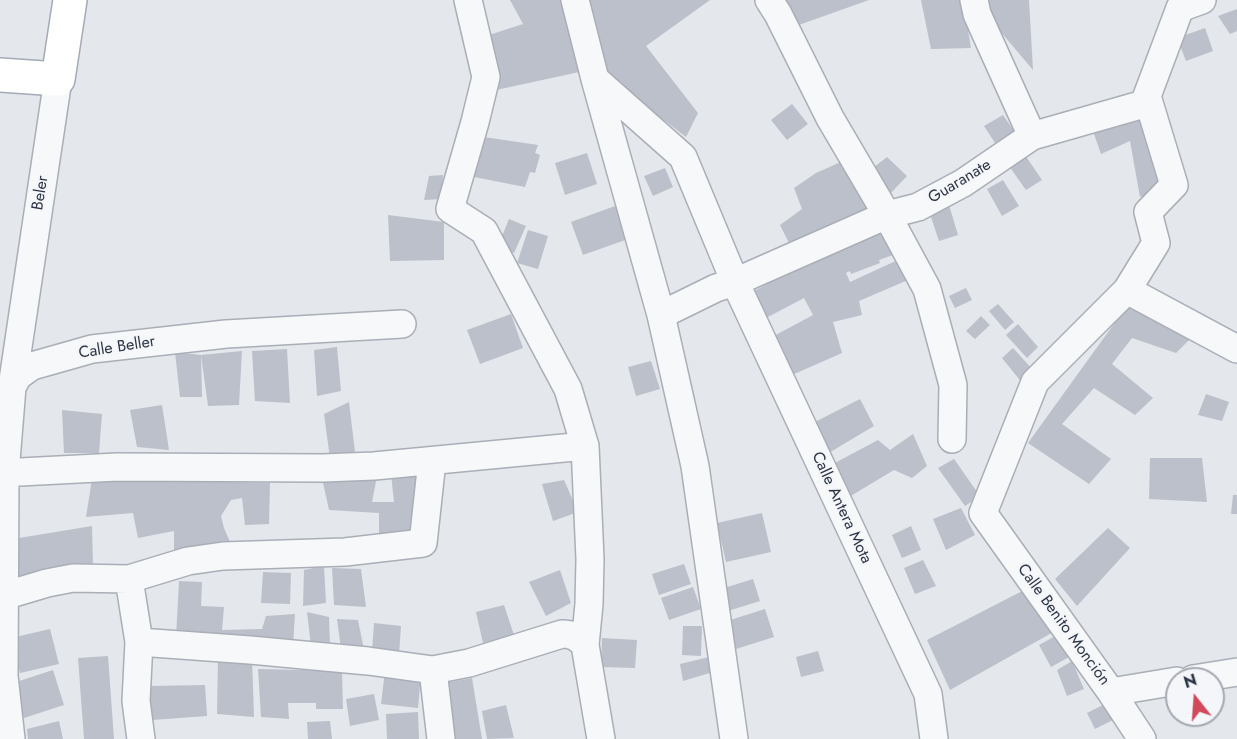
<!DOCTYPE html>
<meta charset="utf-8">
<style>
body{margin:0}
#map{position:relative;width:1237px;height:739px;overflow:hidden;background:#e4e7ec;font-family:Jost,sans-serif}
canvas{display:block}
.north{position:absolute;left:1165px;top:667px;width:60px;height:60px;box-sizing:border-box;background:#f4f6f9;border:2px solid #a4a8b1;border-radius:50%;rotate:343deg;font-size:16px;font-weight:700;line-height:24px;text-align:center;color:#2b3445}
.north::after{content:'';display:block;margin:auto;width:21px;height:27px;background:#d1495b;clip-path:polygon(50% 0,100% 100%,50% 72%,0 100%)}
</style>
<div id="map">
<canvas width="1237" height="739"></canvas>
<div class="north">N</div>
</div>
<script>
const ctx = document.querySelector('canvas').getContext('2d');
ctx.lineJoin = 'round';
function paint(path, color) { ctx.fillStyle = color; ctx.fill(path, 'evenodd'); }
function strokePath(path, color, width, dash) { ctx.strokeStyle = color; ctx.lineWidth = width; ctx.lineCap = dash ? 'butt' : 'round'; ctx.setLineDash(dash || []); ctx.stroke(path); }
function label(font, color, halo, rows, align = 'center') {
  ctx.font = font + ' Jost,sans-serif'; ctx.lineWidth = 4.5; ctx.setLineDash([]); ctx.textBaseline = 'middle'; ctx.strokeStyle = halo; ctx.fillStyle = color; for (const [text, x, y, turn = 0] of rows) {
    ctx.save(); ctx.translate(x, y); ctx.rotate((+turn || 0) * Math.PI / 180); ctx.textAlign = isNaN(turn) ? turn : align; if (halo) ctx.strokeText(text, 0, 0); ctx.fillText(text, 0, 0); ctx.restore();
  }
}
paint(new Path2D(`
 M510 0H566L584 71 496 90 486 36 523 24Z
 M587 0H710L646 46 698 113 686 137 604 74Z
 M780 0H869L796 26Z
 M921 0H962L971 29 968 30 971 48 931 49Z
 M985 0H1029L1033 70 989 18Z
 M1237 9V31L1230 34 1218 16Z
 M1205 28 1213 51 1186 61 1177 38Z
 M792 104 808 124 787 140 771 120Z
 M1142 112 1160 190 1140 197 1130 141 1101 154 1093 131Z
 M1003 115 1014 131 995 143 984 126Z
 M484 137 538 145 535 153 540 155 535 173 530 172 525 187 474 177Z
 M587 153 597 184 565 195 555 163Z
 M1025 155 1042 180 1026 190 1009 166Z
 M887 157 907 176 889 195 869 171Z
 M843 161 868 208 791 247 780 225 802 209 794 188 816 173Z
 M665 168 673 187 653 196 644 176Z
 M443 175 441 199 424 200 429 176Z
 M1003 180 1019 206 1002 216 987 189Z
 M949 205 958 235 939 241 929 211Z
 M615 206 628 239 583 255 571 222Z
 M388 215 444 222V260L390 261Z
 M509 219 526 226 514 253 498 246Z
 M883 223 893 255 879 260 880 263 851 274 850 271 846 273 850 282 900 259 908 280 859 301 862 315 833 322 842 353 792 375 772 337 813 315 804 298 766 318 754 291Z
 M528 230 548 236 538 269 517 263Z
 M966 288 972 300 955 308 949 296Z
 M1129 303 1190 339 1176 353 1132 338 1112 364 1153 398 1135 415 1094 388 1062 424 1111 459 1089 484 1028 443Z
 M998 304 1014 322 1005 330 989 311Z
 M511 314 523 348 480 364 467 330Z
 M981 316 990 325 975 339 966 331Z
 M1018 324 1038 347 1027 358 1006 335Z
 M337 347 341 391 317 396 314 350Z
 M1013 348 1034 371 1023 384 1002 358Z
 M287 349 290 403 255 401 252 351Z
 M242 351 239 405 208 406 201 355Z
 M175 352 201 355 202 397H180Z
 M651 361 660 389 636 396 628 367Z
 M1206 394 1229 402 1222 421 1198 415Z
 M860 399 874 426 827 454 811 424Z
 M349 402 355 452 331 466 324 414Z
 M162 405 169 450 137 447 130 410Z
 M62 410 102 414 99 453H64Z
 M913 434 927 466 912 478 894 470 849 497 831 465 878 440 890 450Z
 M1150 458H1202L1207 502 1149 499Z
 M954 459 980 496 965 506 938 468Z
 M420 471 415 535 379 536V513L329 510 322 478 377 476 372 502H394L391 474Z
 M92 479 270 483 269 524 245 525 242 498 231 500 221 516 224 528 233 549 174 557V531L138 538 133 513 86 517Z
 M564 480 578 512 553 521 542 484Z
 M1233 495H1237V514H1231Z
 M961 508 975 535 946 550 933 519Z
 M762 513 771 552 726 562 717 523Z
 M92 526 93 566 16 576 19 538Z
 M911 526 921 550 902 558 892 535Z
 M1108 528 1130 548 1077 606 1055 579Z
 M923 560 936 586 915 594 904 568Z
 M684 564 691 584 659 595 652 574Z
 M324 566 326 603 303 606 304 570Z
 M332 568 361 569 366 607 334 605Z
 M560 570 571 603 546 616 529 582Z
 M263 572 291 573 290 604 261 603Z
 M753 579 760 601 728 611 721 589Z
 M179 581 202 582 201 606 224 607 222 630 262 629 266 616 295 614 293 646 176 638Z
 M693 587 701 609 669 620 661 598Z
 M1028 588 1057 630 950 690 927 640Z
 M504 605 514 635 483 643 476 612Z
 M765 609 774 637 736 649 727 621Z
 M307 612 329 617 330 646H311Z
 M337 619 358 620 364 650 341 649Z
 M374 623 401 626 399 655 372 652Z
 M683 626H702L701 656 682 655Z
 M50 629 59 664 20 673 11 638Z
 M1066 630 1078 652 1051 667 1039 645Z
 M602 638 637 640 635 668 601 667Z
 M818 651 824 671 801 677 796 657Z
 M108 656 114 739H84L78 658Z
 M709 657 713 672 683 681 680 664Z
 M252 658 254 717 217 714 218 659Z
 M1072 661 1084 689 1067 696 1057 670Z
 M258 669 342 671 343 709H316V703H288L289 719 261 717Z
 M53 670 64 705 24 718 13 683Z
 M385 671 421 674 418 708 381 704Z
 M472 678 482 739H448L439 684Z
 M205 685 207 716 152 720 150 686Z
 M374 694 379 720 350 726 346 699Z
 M1109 702 1117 718 1095 729 1087 713Z
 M506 705 514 738 487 739 482 711Z
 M418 712 419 739H387L386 714Z
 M59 721 63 739H28L27 729Z
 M330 721 332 739H308L307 722Z`), '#bbc0ca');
const minor = new Path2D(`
 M468 0 486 77 475 122 450 209 484 231 568 389 585 446 590 559 589 604 585 645 601 739
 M575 0 595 79 661 315 695 466 734 739
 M769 0 778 14 830 118 887 215 927 289 953 385 952 439
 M974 0 977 14 1032 136
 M595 79 683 157 735 282 928 694 934 739
 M1127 290 1237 349
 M661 315 716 288 735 282 887 215 918 207 963 183 1032 136 1144 104 1180 8 1202 0
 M12 387 58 79
 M0 473 117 467 323 468 374 466 585 446
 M129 579 139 642 136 701 141 739
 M0 597 47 583 73 578 129 579 188 561 223 556 345 552 423 543 432 461
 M139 642 250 650 368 661 433 670 469 663 562 634C573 634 577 637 585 645
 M433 670 441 739
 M1193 679 1237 672
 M1111 692 1177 681
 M11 739 4 676 5 473 12 387 18 376 32 366 92 349 226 334 402 324
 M1142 739 1111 692 983 513 1035 382 1127 290 1156 243 1148 212 1174 185 1147 96`);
const major = new Path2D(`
 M0 75 58 79 70 0`);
strokePath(minor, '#a9aeb7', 30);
strokePath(major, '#a3abb8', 36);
strokePath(minor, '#f7f8fa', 27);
strokePath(major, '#fff', 33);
label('16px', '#2b3445', '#f4f6f9', [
 ["Guaranate",960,182,-31],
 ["Beler",41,193,-81],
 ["Calle Beller",117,348,-9],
 ["Calle Antera Mota",841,508,65],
 ["Calle Benito Monción",1063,625,54]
]);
</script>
